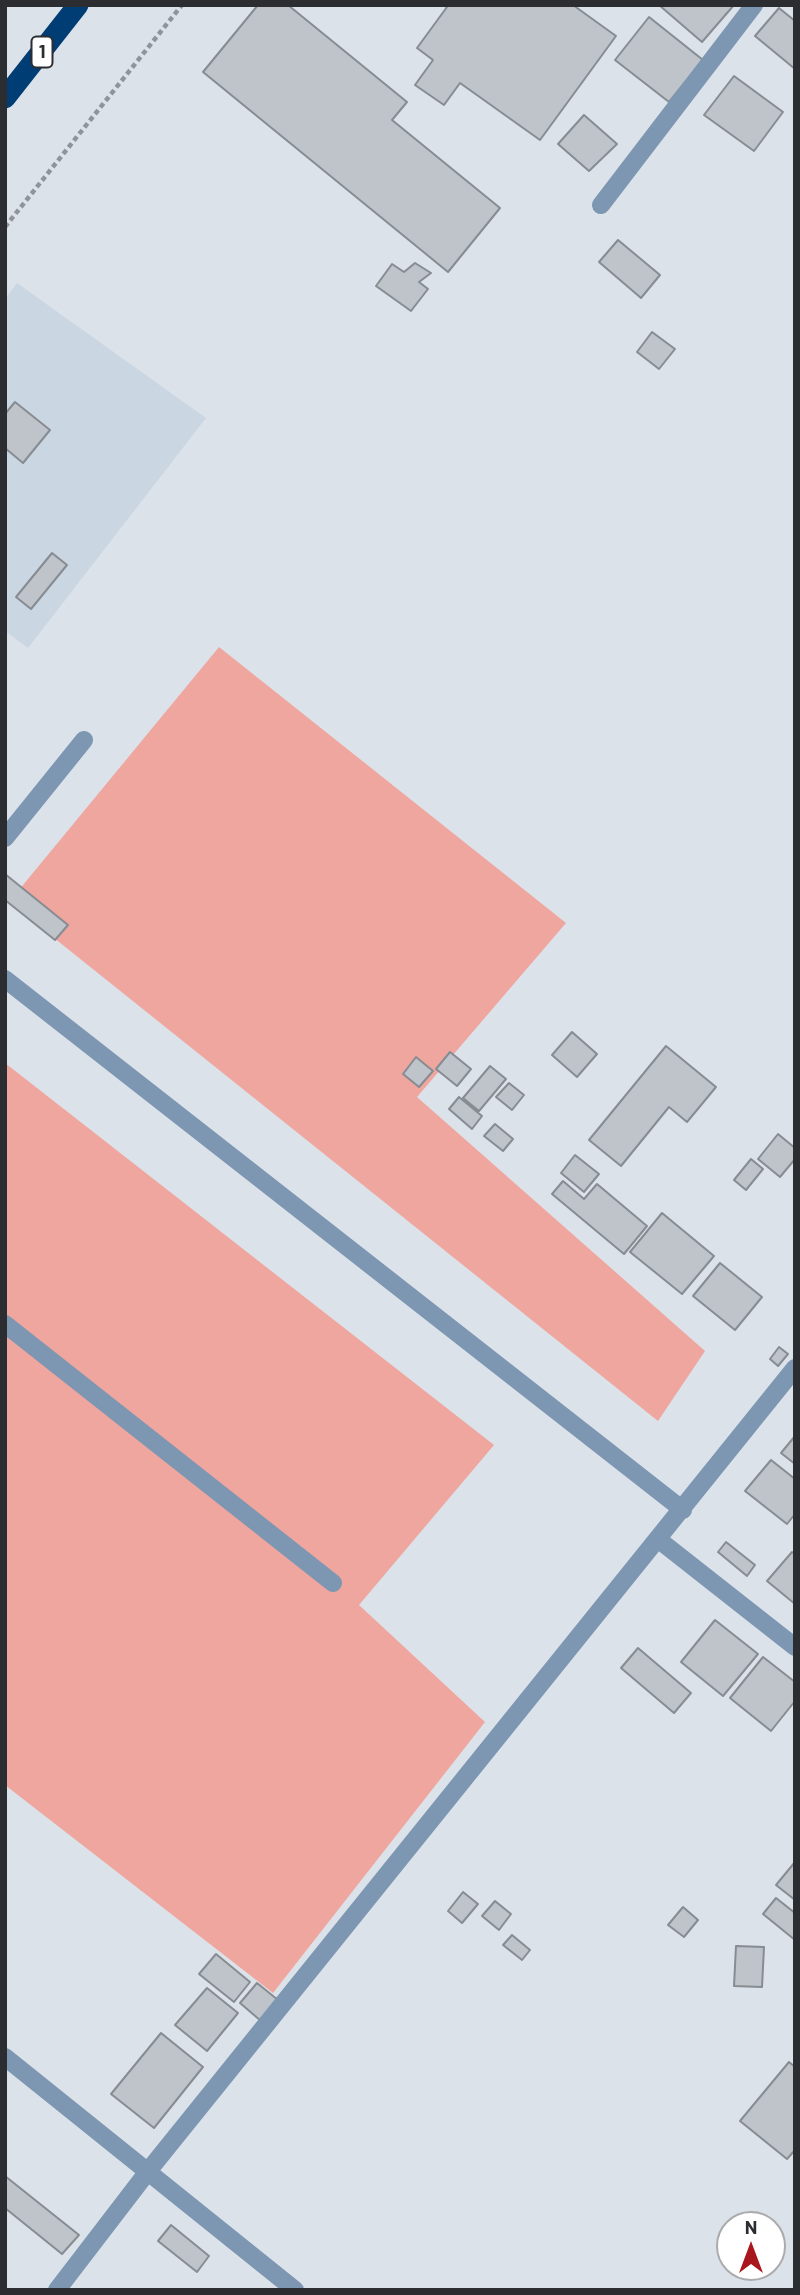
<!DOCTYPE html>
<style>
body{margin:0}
#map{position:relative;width:800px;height:2295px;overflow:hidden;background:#dce2e9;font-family:Barlow,sans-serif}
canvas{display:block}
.frame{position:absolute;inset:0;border:7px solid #2b2d30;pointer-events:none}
.north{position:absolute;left:716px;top:2211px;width:70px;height:70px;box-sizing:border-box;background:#fff;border:2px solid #aaabac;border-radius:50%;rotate:0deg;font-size:19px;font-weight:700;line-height:28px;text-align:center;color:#2b2d30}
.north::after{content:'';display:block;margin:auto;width:24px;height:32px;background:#aa161e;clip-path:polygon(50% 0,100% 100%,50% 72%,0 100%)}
</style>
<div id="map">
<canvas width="800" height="2295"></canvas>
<div class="frame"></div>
<div class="north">N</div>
</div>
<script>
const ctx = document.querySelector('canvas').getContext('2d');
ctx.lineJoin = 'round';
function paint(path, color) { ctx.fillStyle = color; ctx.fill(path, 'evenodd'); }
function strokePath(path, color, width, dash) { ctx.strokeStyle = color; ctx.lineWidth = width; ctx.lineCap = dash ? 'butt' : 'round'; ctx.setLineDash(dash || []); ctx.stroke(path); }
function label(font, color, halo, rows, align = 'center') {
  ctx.font = font + ' Barlow,sans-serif'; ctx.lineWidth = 6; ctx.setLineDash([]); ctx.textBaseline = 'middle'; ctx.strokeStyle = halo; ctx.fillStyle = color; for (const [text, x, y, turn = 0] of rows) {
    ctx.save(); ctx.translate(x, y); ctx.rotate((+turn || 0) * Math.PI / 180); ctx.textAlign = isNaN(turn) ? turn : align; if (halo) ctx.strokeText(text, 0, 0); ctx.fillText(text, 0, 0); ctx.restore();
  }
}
paint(new Path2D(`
 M17 283 206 418 28 648 5 631V299Z`), '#cbd6e3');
paint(new Path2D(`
 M219 647 566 923 417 1097 705 1351 658 1421 9 902Z
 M5 1063 494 1445 359 1605 485 1722 273 1993 5 1785Z`), '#eea69f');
const building = new Path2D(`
 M258 5H288L407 102 392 120 500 208 448 272 203 72Z
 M443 5H573L616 36 540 140 460 83 444 105 415 85 433 60 417 48 447 7Z
 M659 5H734L702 42Z
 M779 8 795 21V69L755 36Z
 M649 17 703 60 669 102 615 60Z
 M734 76 783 112 754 151 704 115Z
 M584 115 617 144 589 171 558 144Z
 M618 240 660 275 641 298 599 262Z
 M415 263 431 273 419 282 428 289 411 311 376 286 392 264 404 272Z
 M652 332 675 349 659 369 637 352Z
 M15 402 50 430 23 463 5 448V414Z
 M52 553 67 565 31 609 16 597Z
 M5 874 68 925 55 940 5 900Z
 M572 1032 597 1054 577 1077 552 1055Z
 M666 1046 716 1087 687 1122 669 1107 621 1166 589 1140Z
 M450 1052 471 1069 457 1086 436 1069Z
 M416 1057 433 1071 419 1087 403 1074Z
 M490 1066 506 1079 479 1111 463 1098Z
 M509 1083 524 1095 512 1110 496 1097Z
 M459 1097 482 1116 472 1129 449 1109Z
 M495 1124 513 1139 503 1151 484 1136Z
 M778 1134 795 1148V1159L780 1177 758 1159Z
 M575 1155 599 1174 584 1192 561 1173Z
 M751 1159 763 1169 746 1190 734 1180Z
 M563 1181 584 1199 597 1184 647 1226 624 1254 552 1194Z
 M662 1213 714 1256 682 1294 630 1252Z
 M720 1263 762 1297 735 1330 693 1296Z
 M779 1347 788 1354 778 1366 770 1359Z
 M795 1436V1464L781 1453Z
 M771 1460 795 1479V1514L787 1524 745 1491Z
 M726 1542 755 1565 747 1576 718 1552Z
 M792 1552 795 1554V1604L767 1581Z
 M715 1620 758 1654 723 1696 681 1662Z
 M638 1648 691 1693 674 1713 621 1668Z
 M763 1657 795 1682V1701L771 1731 730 1698Z
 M795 1862V1900L776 1885Z
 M463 1892 478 1904 462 1923 448 1911Z
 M776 1898 795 1913V1940L763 1914Z
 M495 1901 511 1914 499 1930 482 1916Z
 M683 1907 698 1920 684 1937 668 1925Z
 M512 1935 530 1950 522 1960 503 1945Z
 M736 1946 764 1947 762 1987 734 1986Z
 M216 1954 250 1982 234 2002 199 1974Z
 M257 1983 278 2000 261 2021 240 2003Z
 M207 1988 238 2013 207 2051 175 2025Z
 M161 2033 203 2067 154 2128 111 2094Z
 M789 2062 795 2067V2150L787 2159 740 2121Z
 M5 2176 79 2235 62 2254 5 2208Z
 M171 2225 209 2256 197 2272 158 2241Z`);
paint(building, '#bfc4cb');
strokePath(building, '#878c92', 2);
strokePath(new Path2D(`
 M5 227 182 5`), '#909499', 4.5, [5, 3.5]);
strokePath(new Path2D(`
 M601 205 754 5
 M5 838 84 740
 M5 979 683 1510
 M5 1324 333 1583
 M659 1540 795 1647
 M5 2057 295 2290
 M57 2290 149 2170 795 1368`), '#7d96b2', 18);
strokePath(new Path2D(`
 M5 98 78 5`), '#003d75', 21);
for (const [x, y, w] of [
 [42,52,21]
]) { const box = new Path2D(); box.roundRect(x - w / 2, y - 15.5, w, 31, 5); ctx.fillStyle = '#fff'; ctx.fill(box); strokePath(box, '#2b2d30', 2); }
label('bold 19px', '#2b2d30', null, [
 ["1",42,52]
]);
</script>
